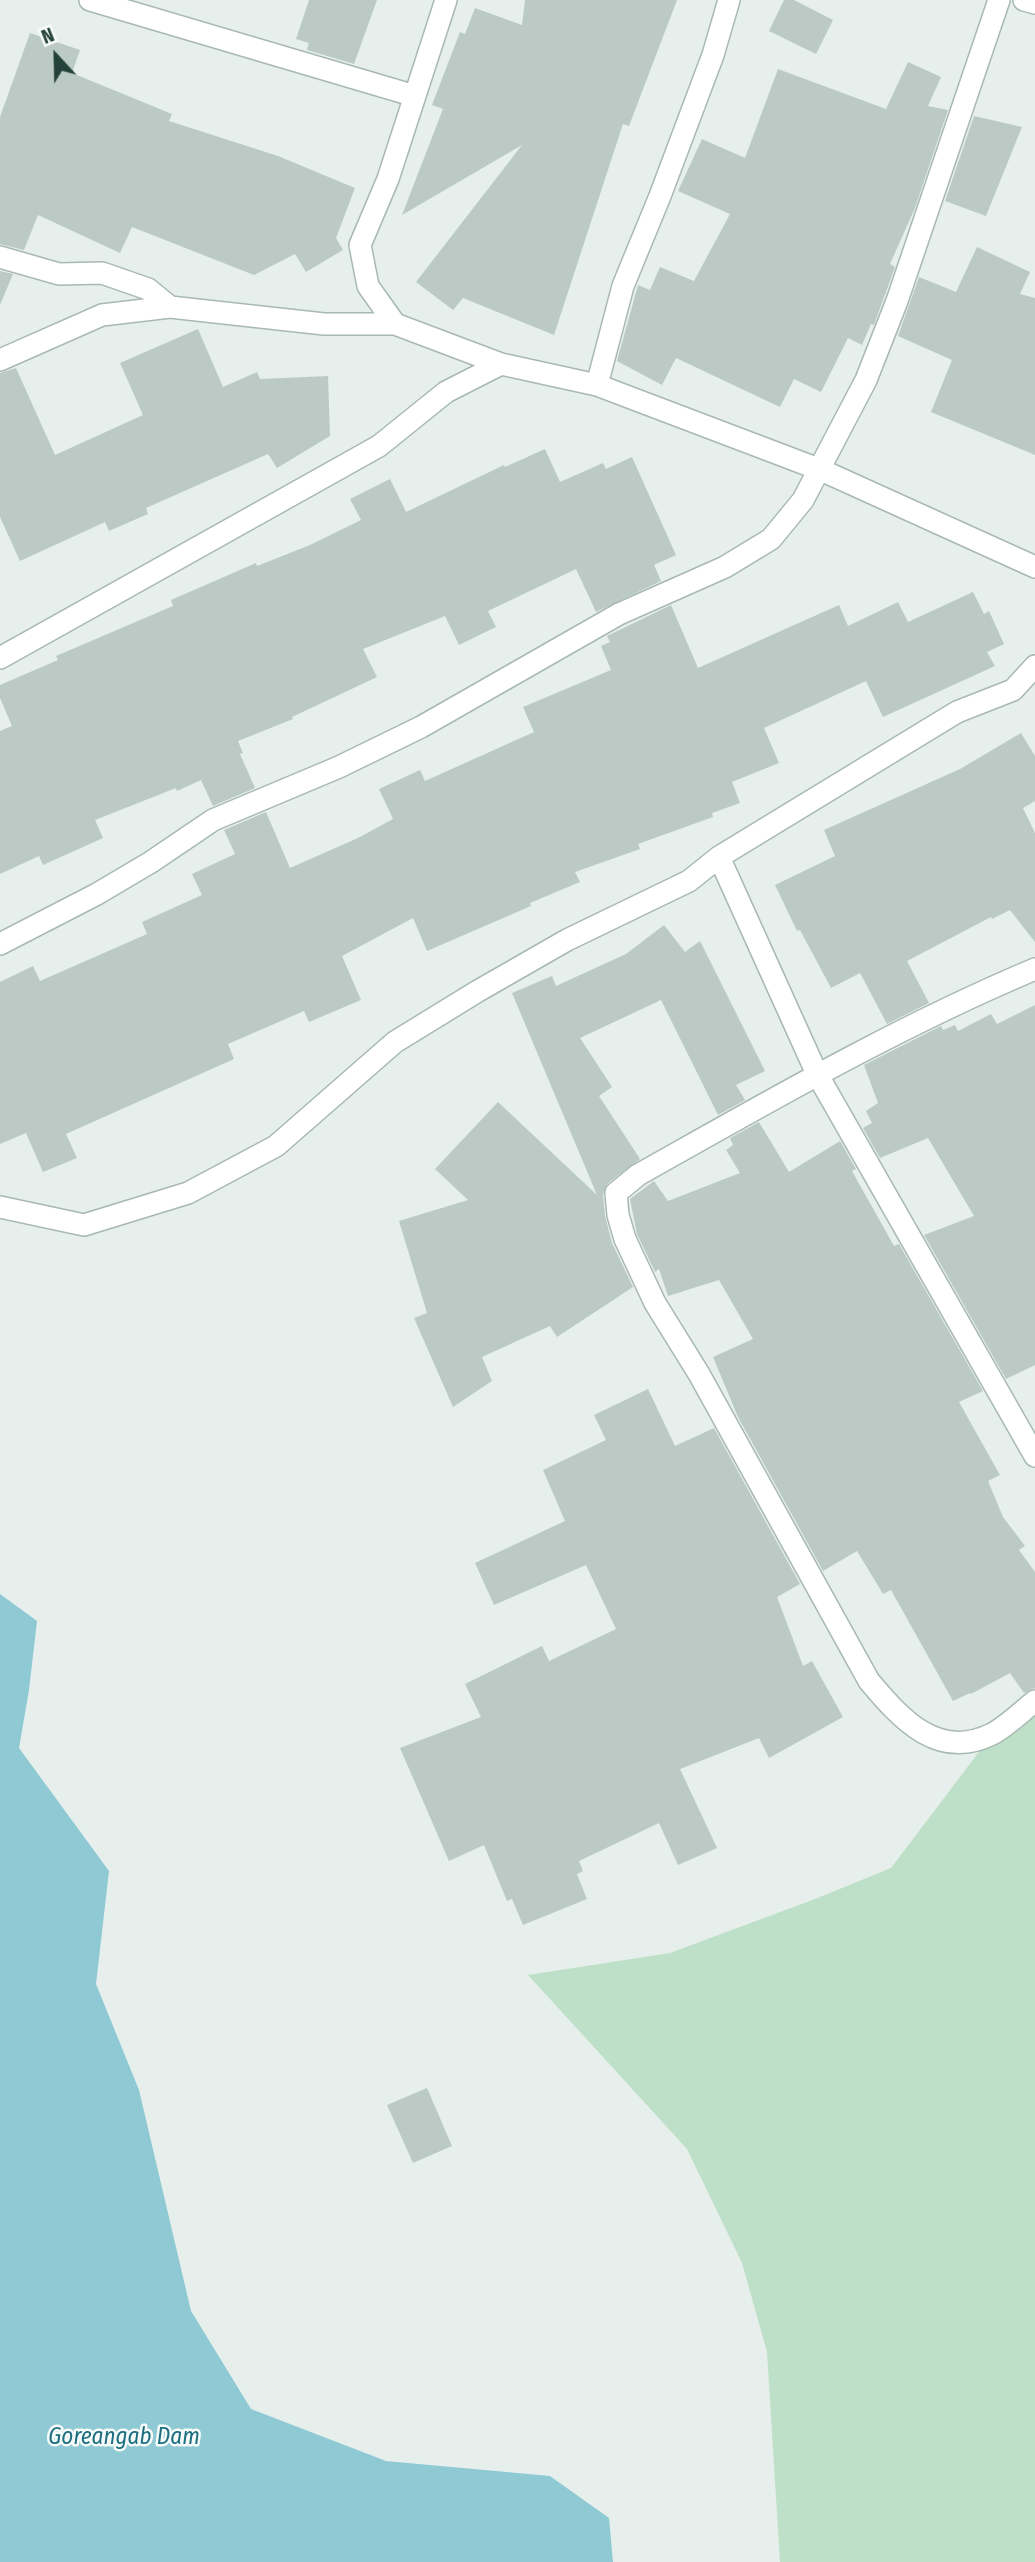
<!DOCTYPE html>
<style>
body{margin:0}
#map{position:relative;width:1035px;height:2562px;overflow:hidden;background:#e6efeb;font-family:"Fira Sans Condensed",sans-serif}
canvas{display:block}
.north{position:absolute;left:21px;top:21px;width:70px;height:70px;-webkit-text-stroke:5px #f7fbf9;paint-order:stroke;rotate:338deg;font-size:19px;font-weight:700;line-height:28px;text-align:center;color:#24423a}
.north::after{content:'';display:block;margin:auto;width:24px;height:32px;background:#24423a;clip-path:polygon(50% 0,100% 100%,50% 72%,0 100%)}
</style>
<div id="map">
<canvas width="1035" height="2562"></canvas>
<div class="north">N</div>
</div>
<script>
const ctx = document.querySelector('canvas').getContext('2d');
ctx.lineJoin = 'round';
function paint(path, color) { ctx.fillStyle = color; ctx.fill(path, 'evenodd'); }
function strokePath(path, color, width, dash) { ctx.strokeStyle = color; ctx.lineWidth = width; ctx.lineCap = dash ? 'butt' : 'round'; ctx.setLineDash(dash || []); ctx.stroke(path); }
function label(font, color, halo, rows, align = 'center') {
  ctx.font = font + ' "Fira Sans Condensed",sans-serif'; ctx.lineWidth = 5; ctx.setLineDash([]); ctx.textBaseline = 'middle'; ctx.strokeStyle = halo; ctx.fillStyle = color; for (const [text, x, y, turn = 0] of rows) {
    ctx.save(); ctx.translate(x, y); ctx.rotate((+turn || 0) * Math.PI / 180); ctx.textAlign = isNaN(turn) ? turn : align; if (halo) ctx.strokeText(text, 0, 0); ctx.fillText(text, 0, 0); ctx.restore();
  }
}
paint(new Path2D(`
 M1035 1701V2562H780L767 2352 742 2263 687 2149 528 1975 670 1953 815 1899 891 1868 994 1732Z`), '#bfe0c8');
paint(new Path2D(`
 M0 1594 37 1621 29 1690 19 1748 109 1871 96 1984 139 2090 191 2311 251 2409 386 2461 550 2476 609 2518 613 2562H0Z`), '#8ec9d4');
paint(new Path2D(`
 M309 0H377L354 64 307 50 309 43 296 39Z
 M525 0H677L629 126 623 124 554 335 463 298 453 310 416 282 522 145 402 215 443 109 432 105 460 32 465 34 475 8 522 25Z
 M784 0H794L833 20 816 54 769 31Z
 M30 33 80 50 72 73 172 114 169 121 278 156 355 188 336 238 343 250 306 272 295 254 254 275 132 227 120 253 38 215 24 250 0 244V117Z
 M908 62 941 77 928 106 948 110 915 208 890 264 895 267 874 325 871 324 862 345 848 338 821 392 794 379 780 407 676 358 662 385 617 361 638 285 650 290 660 267 694 281 730 214 678 191 702 139 745 158 778 69 886 109Z
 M974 116 1022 127 986 216 945 201Z
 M977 247 1030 272 1020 294 1035 298V455L931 412 952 360 898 336 919 277 956 292Z
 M0 271 13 274 0 305Z
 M198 329 223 387 257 372 260 379 328 376 330 436 277 468 268 454 146 508 148 514 109 531 105 522 20 561 0 517V373L16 368 55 455 143 415 120 363Z
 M545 449 560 482 603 463 606 469 632 457 676 555 654 565 661 581 596 612 576 569 488 611 496 627 459 645 445 616 363 649 377 677 292 717 293 719 238 741 243 753 240 754 255 788 213 806 201 780 177 791 176 788 95 820 103 838 43 865 39 856 0 874V731L12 726 0 698V685L58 660 56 656 173 606 171 600 256 563 257 566 310 545 361 520 350 499 390 479 406 512 504 465 505 467Z
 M973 592 984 614 989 611 1004 644 987 652 995 666 883 717 866 681 764 728 779 763 732 782 740 803 712 813 713 817 638 844 640 849 575 872 580 882 530 903 531 906 427 951 413 918 342 956 361 1000 309 1022 304 1011 228 1044 234 1059 66 1134 77 1158 43 1172 26 1133 0 1144V982L33 966 40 981 147 934 142 922 202 895 192 874 235 854 224 830 266 812 290 868 358 838 393 819 379 789 420 770 425 781 534 732 523 707 611 670 601 646 610 642 607 636 671 605 698 668 839 605 848 626 898 602 908 622Z
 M1021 733 1035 756V801L1023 808 1035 833V942L1010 910 992 919 991 917 907 961 929 1003 887 1024 860 973 831 988 800 930 797 931 775 885 835 856 824 830 960 769Z
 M664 925 685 952 700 941 765 1071 736 1085 745 1100 718 1115 661 1000 580 1038 612 1087 599 1096 640 1159 608 1183 603 1194 605 1216 612 1243 633 1287 557 1337 550 1326 482 1357 492 1381 453 1407 414 1318 427 1313 399 1221 468 1200 435 1169 498 1102 597 1195 512 993 552 976 556 986 626 954Z
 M1035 1005V1365L1006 1379 924 1235 974 1216 928 1138 880 1158 863 1128 872 1123 866 1111 878 1103 864 1065 941 1026 943 1030 955 1025 958 1031 991 1014 997 1024Z
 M759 1122 789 1172 840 1141 856 1169 852 1171 894 1246 899 1244 983 1391 959 1402 1000 1475 988 1481 1003 1517 1025 1546 1019 1550 1035 1572V1688L1024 1693 1010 1673 971 1694 970 1693 953 1701 891 1590 883 1594 857 1551 823 1571 738 1417 713 1357 753 1339 719 1280 668 1296 659 1269 655 1272 637 1234 630 1199 654 1181 668 1201 740 1173 726 1150 733 1145 730 1138Z
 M648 1389 675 1446 714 1428 800 1584 777 1597 803 1666 812 1661 843 1717 769 1758 759 1738 680 1769 717 1848 678 1865 659 1823 579 1861 583 1871 577 1874 587 1899 523 1925 512 1899 507 1901 484 1845 449 1861 400 1748 481 1717 465 1684 542 1646 549 1661 616 1629 586 1565 494 1605 475 1563 565 1521 543 1470 606 1440 594 1415Z
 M427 2088 452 2146 413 2163 387 2105Z`), '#bbcac4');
const lane = new Path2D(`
 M90 0 415 96
 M446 0 388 179 360 245 368 286 395 324 501 364 597 385 821 470 1035 567
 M1024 0 1035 3
 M0 257 59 274 102 273 148 289 170 307
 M0 360 102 315 170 307 324 324H395
 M597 385 623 286 660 196 713 55 729 0
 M0 658 379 446 446 392 501 364
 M719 857 817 1074 1035 1456
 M0 944 97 894 151 862 213 820 339 767 421 727 619 614 725 567 771 539 803 500 866 380 897 301 999 0
 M1035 969C897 1027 768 1102 638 1175L616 1193 618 1215 625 1239 655 1303 699 1374 869 1681C901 1719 938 1761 992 1734 1007 1726 1021 1712 1035 1701
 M0 1207 84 1225 188 1193 276 1146 395 1042 478 991 567 940 689 881 719 857 957 712 1013 690 1035 666`);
strokePath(lane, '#a8b8b2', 24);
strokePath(lane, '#fff', 21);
label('italic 23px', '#1c6f80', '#f7fbf9', [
 ["Goreangab Dam",124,2438]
]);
</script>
